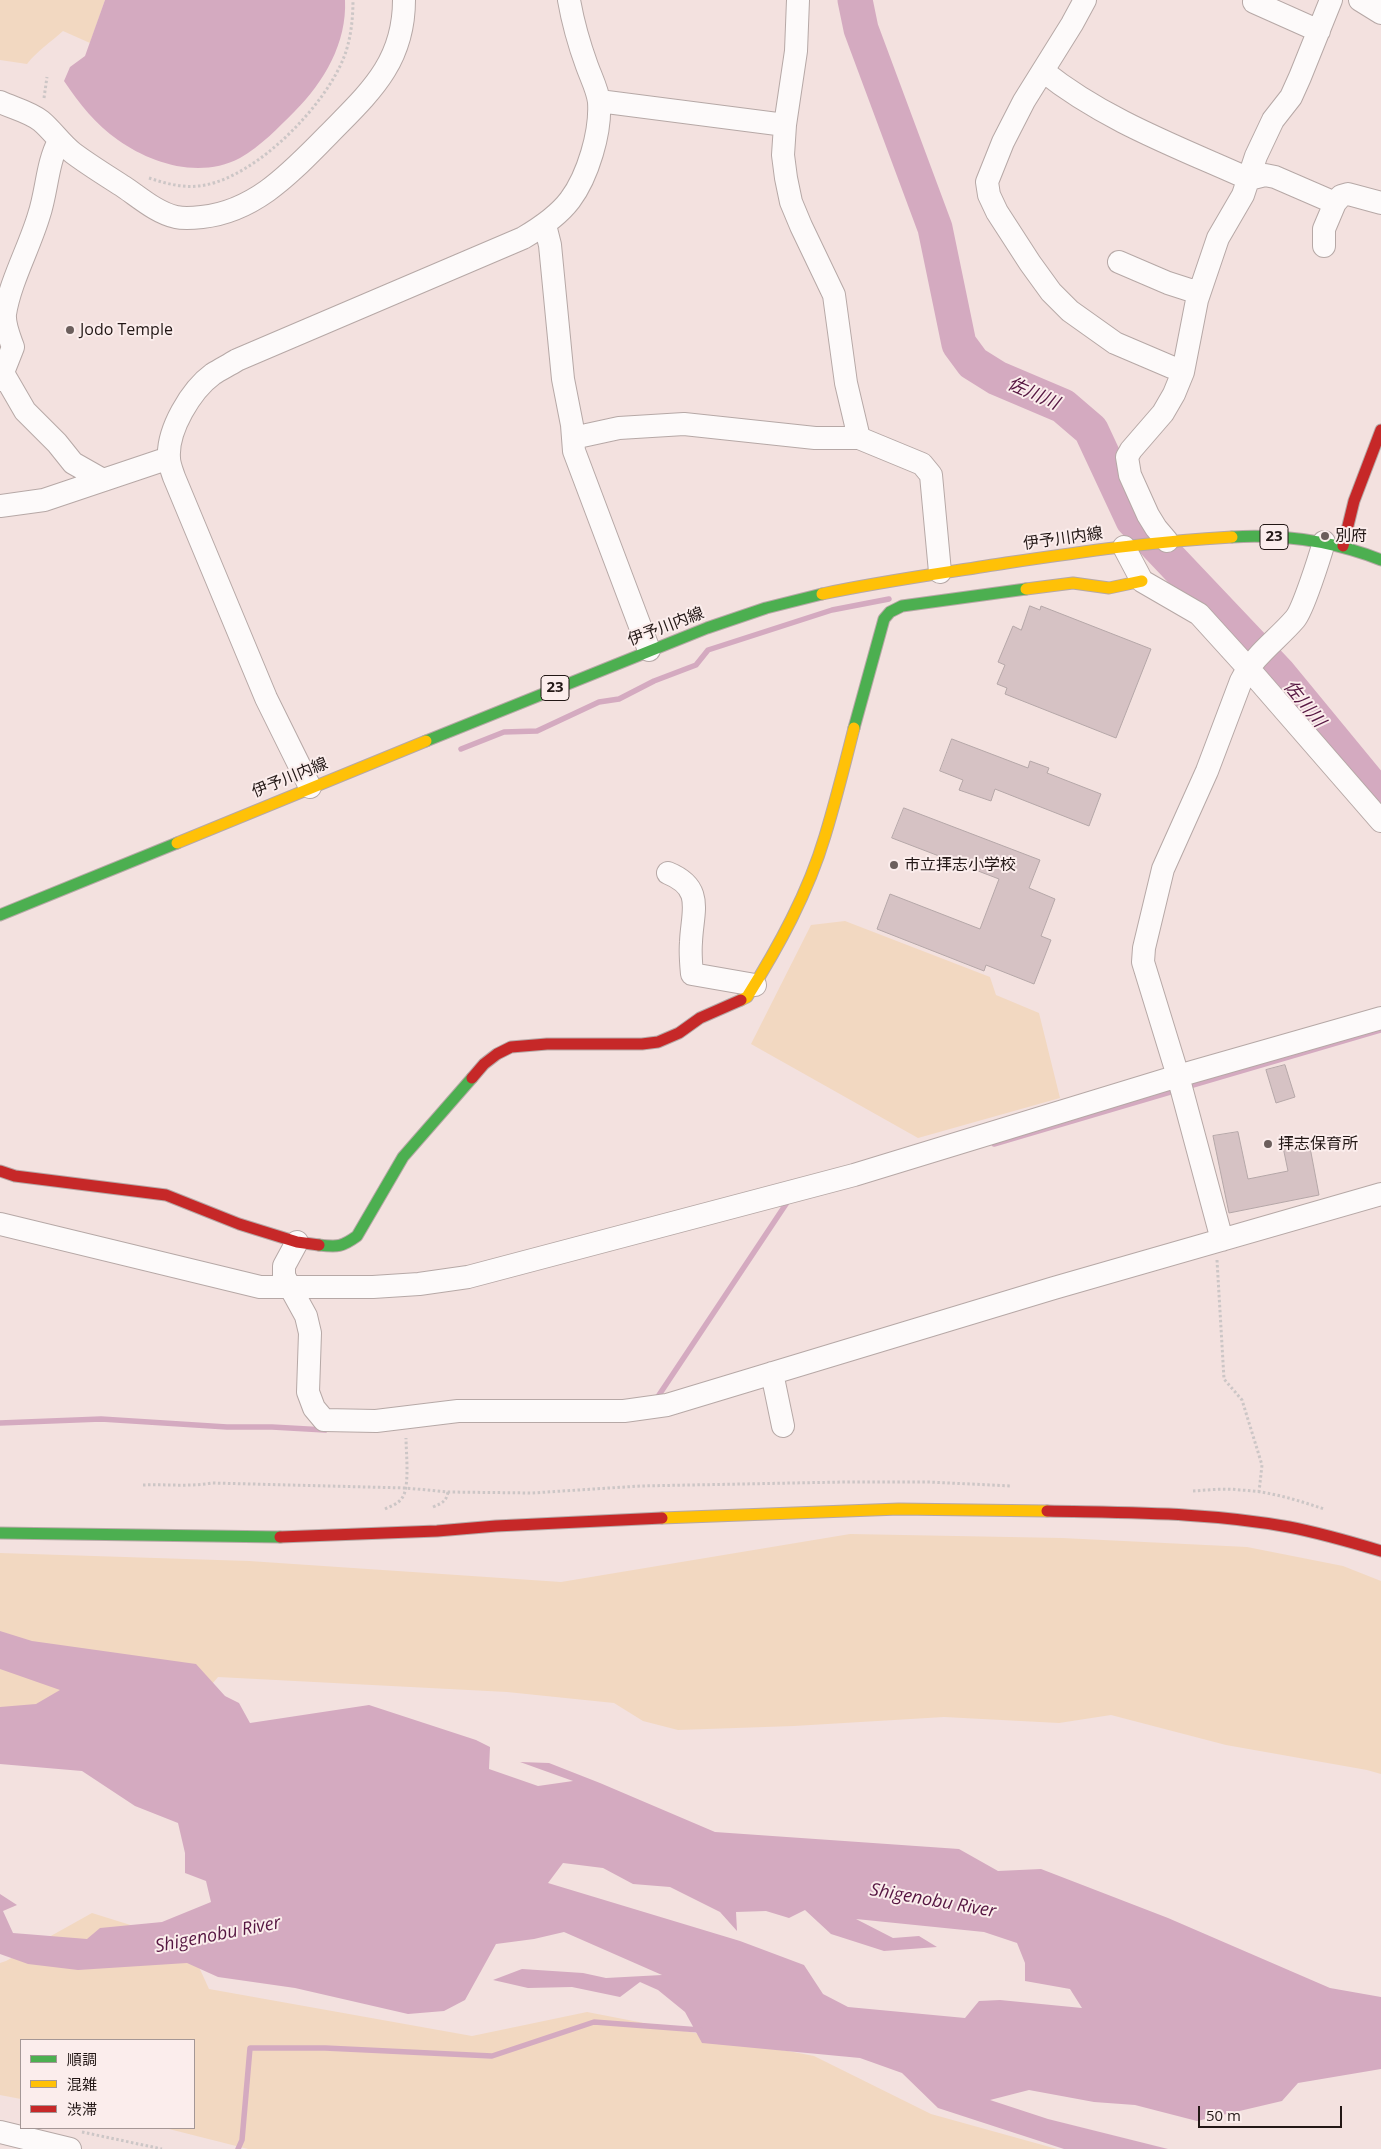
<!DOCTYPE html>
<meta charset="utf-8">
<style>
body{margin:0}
#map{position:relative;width:1381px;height:2149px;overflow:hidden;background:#f3e1df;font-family:"Open Sans","Noto Sans JP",sans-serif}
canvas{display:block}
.legend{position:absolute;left:20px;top:2039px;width:175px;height:90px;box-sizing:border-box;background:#fbedec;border:1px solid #a49796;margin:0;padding:6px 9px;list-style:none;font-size:15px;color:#221715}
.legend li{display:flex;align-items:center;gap:10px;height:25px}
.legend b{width:25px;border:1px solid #a49796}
.scale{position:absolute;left:1198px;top:2106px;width:144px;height:22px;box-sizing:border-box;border:2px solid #221715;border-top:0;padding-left:6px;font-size:15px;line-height:18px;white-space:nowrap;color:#221715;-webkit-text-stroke:4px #fbedec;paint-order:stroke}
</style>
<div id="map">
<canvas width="1381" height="2149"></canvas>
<ul class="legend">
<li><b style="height:6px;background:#4caf50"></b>順調</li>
<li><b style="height:6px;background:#ffc107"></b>混雑</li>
<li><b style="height:6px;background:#c62828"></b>渋滞</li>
</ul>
<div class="scale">50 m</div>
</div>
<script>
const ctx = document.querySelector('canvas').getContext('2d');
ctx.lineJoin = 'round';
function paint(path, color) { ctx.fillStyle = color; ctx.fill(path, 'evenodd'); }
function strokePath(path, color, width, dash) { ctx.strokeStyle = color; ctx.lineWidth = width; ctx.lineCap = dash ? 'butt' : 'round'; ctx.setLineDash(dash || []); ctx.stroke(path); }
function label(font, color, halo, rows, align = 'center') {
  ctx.font = font + ' "Open Sans","Noto Sans JP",sans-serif'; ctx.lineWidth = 4; ctx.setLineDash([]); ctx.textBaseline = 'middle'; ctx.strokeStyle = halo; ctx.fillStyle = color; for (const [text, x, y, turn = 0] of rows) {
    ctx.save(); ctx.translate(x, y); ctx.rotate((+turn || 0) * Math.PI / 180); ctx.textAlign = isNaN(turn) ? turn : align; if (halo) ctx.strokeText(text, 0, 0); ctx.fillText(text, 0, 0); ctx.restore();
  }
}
paint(new Path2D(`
 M0 0H105L90 43 63 31C51 42 37 51 27 64L0 60Z
 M845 921 990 977 996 995 1039 1013 1060 1098 918 1138 751 1044 811 925Z
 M850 1534 1062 1538 1247 1547 1343 1566 1381 1581V1774L1367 1770 1226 1745 1111 1715 1059 1723 944 1717 794 1726 678 1730 643 1721 614 1703 507 1692 218 1677 191 1709 0 1713V1553L249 1561 561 1582Z
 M92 1913 188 1943 209 1989 472 2036 587 2012 814 2056 931 2114 1057 2149H248L165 2128H194V2040H21V2099L0 2095V1963L6 1961Z`), '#f2d8c1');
paint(new Path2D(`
 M105 0H345C347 43 324 82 295 111 278 128 261 146 240 158 200 179 152 164 118 140 96 125 79 103 64 81L70 67 85 56Z
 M0 1631 32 1641 196 1664 225 1696 239 1703 250 1723 369 1705 476 1740 490 1747 489 1769 538 1786 573 1781 520 1762 549 1763 600 1783 715 1832 959 1849 998 1871 1041 1869 1168 1918 1330 1988 1381 1997V2069L1298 2083 1282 2101 1197 2121 1135 2105 1094 2102 1029 2090 990 2100 1048 2119 1168 2149H1064L938 2108 902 2073 860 2058 702 2043 685 2012 658 1990 640 1982 620 1997 572 1987 528 1988 493 1980 522 1969 583 1973 606 1978 662 1975 564 1932 534 1939 496 1944 465 2000 444 2011 408 2014 295 1988 218 1977 187 1963 78 1970 28 1964 0 1954V1894L17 1905 3 1911 13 1933 87 1939 100 1928 162 1922 211 1902 206 1881 185 1873V1853L178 1823 135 1806 82 1771 0 1764V1707L36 1704 60 1690 0 1669ZM563 1863 603 1868 633 1884 670 1887 720 1912 737 1931 736 1912 766 1911 789 1918 805 1910 831 1934 884 1951 937 1947 919 1936 893 1938 856 1919 984 1932 1017 1943 1025 1963V1981L1070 1989 1082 2008 1000 2000 979 2001 965 2018 848 2007 823 1994 804 1965 740 1941 548 1883Z`), '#d4aac0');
strokePath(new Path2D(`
 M1158 567 1173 564
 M461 749 504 732 537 731 599 702 619 699 654 681 696 665 708 650 832 610 889 599
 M1186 1087 1381 1030
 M994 1144 1177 1090
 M655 1401 788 1201
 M0 1423 101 1419 227 1427H272L325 1430
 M238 2149 242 2140 250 2048H325L492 2056 594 2022 700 2030`), '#d4aac0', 5.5);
strokePath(new Path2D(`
 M855 0 861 29 935 228 959 344 973 363 997 378 1063 406 1091 430 1133 520 1279 674 1381 798`), '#d4aac0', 35);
const building = new Path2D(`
 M1030 606 1040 610 1041 606 1151 649 1116 738 1005 694 1007 688 997 684 1005 665 998 662 1013 626 1021 630Z
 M952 739 1028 768 1030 761 1049 768 1047 773 1101 794 1089 826 995 789 991 801 959 790 963 780 940 771Z
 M904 808 1040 860 1029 888 1055 899 1041 936 1051 940 1034 984 986 965 984 971 877 929 890 894 980 929 999 879 892 838Z
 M1285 1065 1295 1097 1276 1103 1266 1070Z
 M1238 1132 1248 1179 1288 1171 1283 1147 1309 1142 1319 1195 1229 1213 1213 1136Z`);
paint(building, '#d6c2c4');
strokePath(building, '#b5a7a8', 1);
const street = new Path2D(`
 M798 0 796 51 785 125 783 155 786 178 791 202 801 226 834 295 846 383 859 438 922 464 931 475 940 572
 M1085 0 1072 24 1024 101 1003 142 987 182 989 195 997 212 1030 263 1051 292 1070 311 1115 343 1183 372
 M1360 0 1381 13
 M1254 2 1319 31
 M1043 71C1104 120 1178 147 1249 179L1265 175 1275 177 1335 203
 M599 101 785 125
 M0 102C13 108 30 112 41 121 53 131 61 144 73 153 89 165 107 176 124 187 139 197 157 213 176 217 184 219 194 218 202 217 257 211 292 171 329 134 369 93 404 63 404 0
 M545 225 550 245 563 379 572 425 574 451 649 650
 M1324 246V229L1335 203 1341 196 1348 194 1381 203
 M1119 262 1168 283 1199 293
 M3 373 25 411 57 443 73 463 103 480
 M0 380 13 347C9 336 4 325 5 314 10 282 30 246 39 215 47 191 47 163 59 141
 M573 438 619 428 684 424 815 438H859
 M0 506 44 500 169 458
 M1167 541 1156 528 1148 515 1130 475 1127 457 1131 450 1163 413 1174 394 1183 372 1197 300 1218 238 1243 195 1256 156 1273 120 1291 97 1300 77 1331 0
 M1124 547 1142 581 1199 614 1248 668 1381 821
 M310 787 266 698 174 477C172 471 169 464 169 458 167 430 191 390 213 374 221 369 229 365 237 360L523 238C540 228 558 216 570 200 588 176 601 132 599 102 598 91 591 77 587 66 579 44 573 23 569 0
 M668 873C705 888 692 912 691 942 690 953 691 963 692 974L755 985
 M0 1224 260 1287H373L419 1284 468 1277 854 1175 1178 1076 1381 1018
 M1222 1240 1178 1076 1143 962 1144 948 1163 869 1207 771 1241 681C1254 655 1277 640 1295 619 1303 610 1320 556 1324 542
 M297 1242 284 1266V1276L306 1316 310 1333 308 1392 314 1408 324 1420 376 1421 458 1411H624L667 1405 1054 1288 1381 1194
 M772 1373 783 1426
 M0 2132 70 2149`);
const fast = new Path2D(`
 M1232 537C1283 534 1333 541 1381 560
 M854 728 884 619 890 612 902 606 1026 589
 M426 741 707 628 766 608 822 594
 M0 915 177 843
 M319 1245C338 1247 342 1247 357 1236L403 1157 472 1078
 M0 1533 280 1537`);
const slow = new Path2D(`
 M1026 589 1073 583 1109 588 1142 581
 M822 594C883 581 944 573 1006 563 1080 552 1156 541 1232 537
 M177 843 426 741
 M741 1000 747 997C779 946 808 893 825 836 836 800 845 764 854 728
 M662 1518 899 1509 1047 1511`);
const jam = new Path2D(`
 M1343 546 1354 501 1381 430
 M472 1078 484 1064 497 1054 511 1047 547 1044H642L658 1042 679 1033 700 1018 741 1000
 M0 1171 15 1176 166 1195 239 1224 297 1242 319 1245
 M1047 1511C1128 1513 1209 1512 1289 1527 1320 1533 1351 1542 1381 1551
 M280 1537 437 1531 496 1526 662 1518`);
strokePath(street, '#b6a8a6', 24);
strokePath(fast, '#b6a8a6', 13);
strokePath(slow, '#b6a8a6', 13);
strokePath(jam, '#b6a8a6', 13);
strokePath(new Path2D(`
 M44 98 47 77
 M149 178C167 184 186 189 205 185 258 175 325 106 344 57 351 39 353 18 353 0
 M1217 1260 1224 1379 1242 1400 1262 1465 1259 1492
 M143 1485C166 1484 189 1487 212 1483L406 1488 448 1492 532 1493 640 1486 844 1482H929L1011 1486
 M1193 1491C1208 1490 1224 1488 1240 1490 1269 1491 1297 1500 1324 1509
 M433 1507C442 1503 446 1502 448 1492
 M385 1509C391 1506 398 1504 402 1498 410 1488 406 1452 406 1438
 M82 2132 162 2149`), '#ccc6c6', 3, [2.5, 2.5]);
strokePath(street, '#fdfafa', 22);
strokePath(fast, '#4caf50', 11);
strokePath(slow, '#ffc107', 11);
strokePath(jam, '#c62828', 11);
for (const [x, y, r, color] of [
 [70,330,5,"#6b5e5c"],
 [1325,536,5,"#6b5e5c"],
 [894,865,5,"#6b5e5c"],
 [1268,1144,5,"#6b5e5c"]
]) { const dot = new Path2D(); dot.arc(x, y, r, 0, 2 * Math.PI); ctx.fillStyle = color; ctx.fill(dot); strokePath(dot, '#fbedec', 2); }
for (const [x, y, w] of [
 [1274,537,28],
 [555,688,28]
]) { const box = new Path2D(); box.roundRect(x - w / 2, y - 12.5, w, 25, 4); ctx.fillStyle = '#fbedec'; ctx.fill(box); strokePath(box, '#221715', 1); }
label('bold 15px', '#221715', null, [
 ["23",1274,537],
 ["23",555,688]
]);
label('16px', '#221715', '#fbedec', [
 ["Jodo Temple",80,330],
 ["別府",1335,536],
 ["市立拝志小学校",904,865],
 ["拝志保育所",1278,1144]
], 'left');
label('16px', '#221715', '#fbedec', [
 ["伊予川内線",1063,539,-8],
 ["伊予川内線",666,627,-21],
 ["伊予川内線",290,778,-22]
]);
label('italic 18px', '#561642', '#fbedec', [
 ["佐川川",1033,394,24],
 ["佐川川",1304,704,51],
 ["Shigenobu River",933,1901,10],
 ["Shigenobu River",218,1935,-11]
]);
</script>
